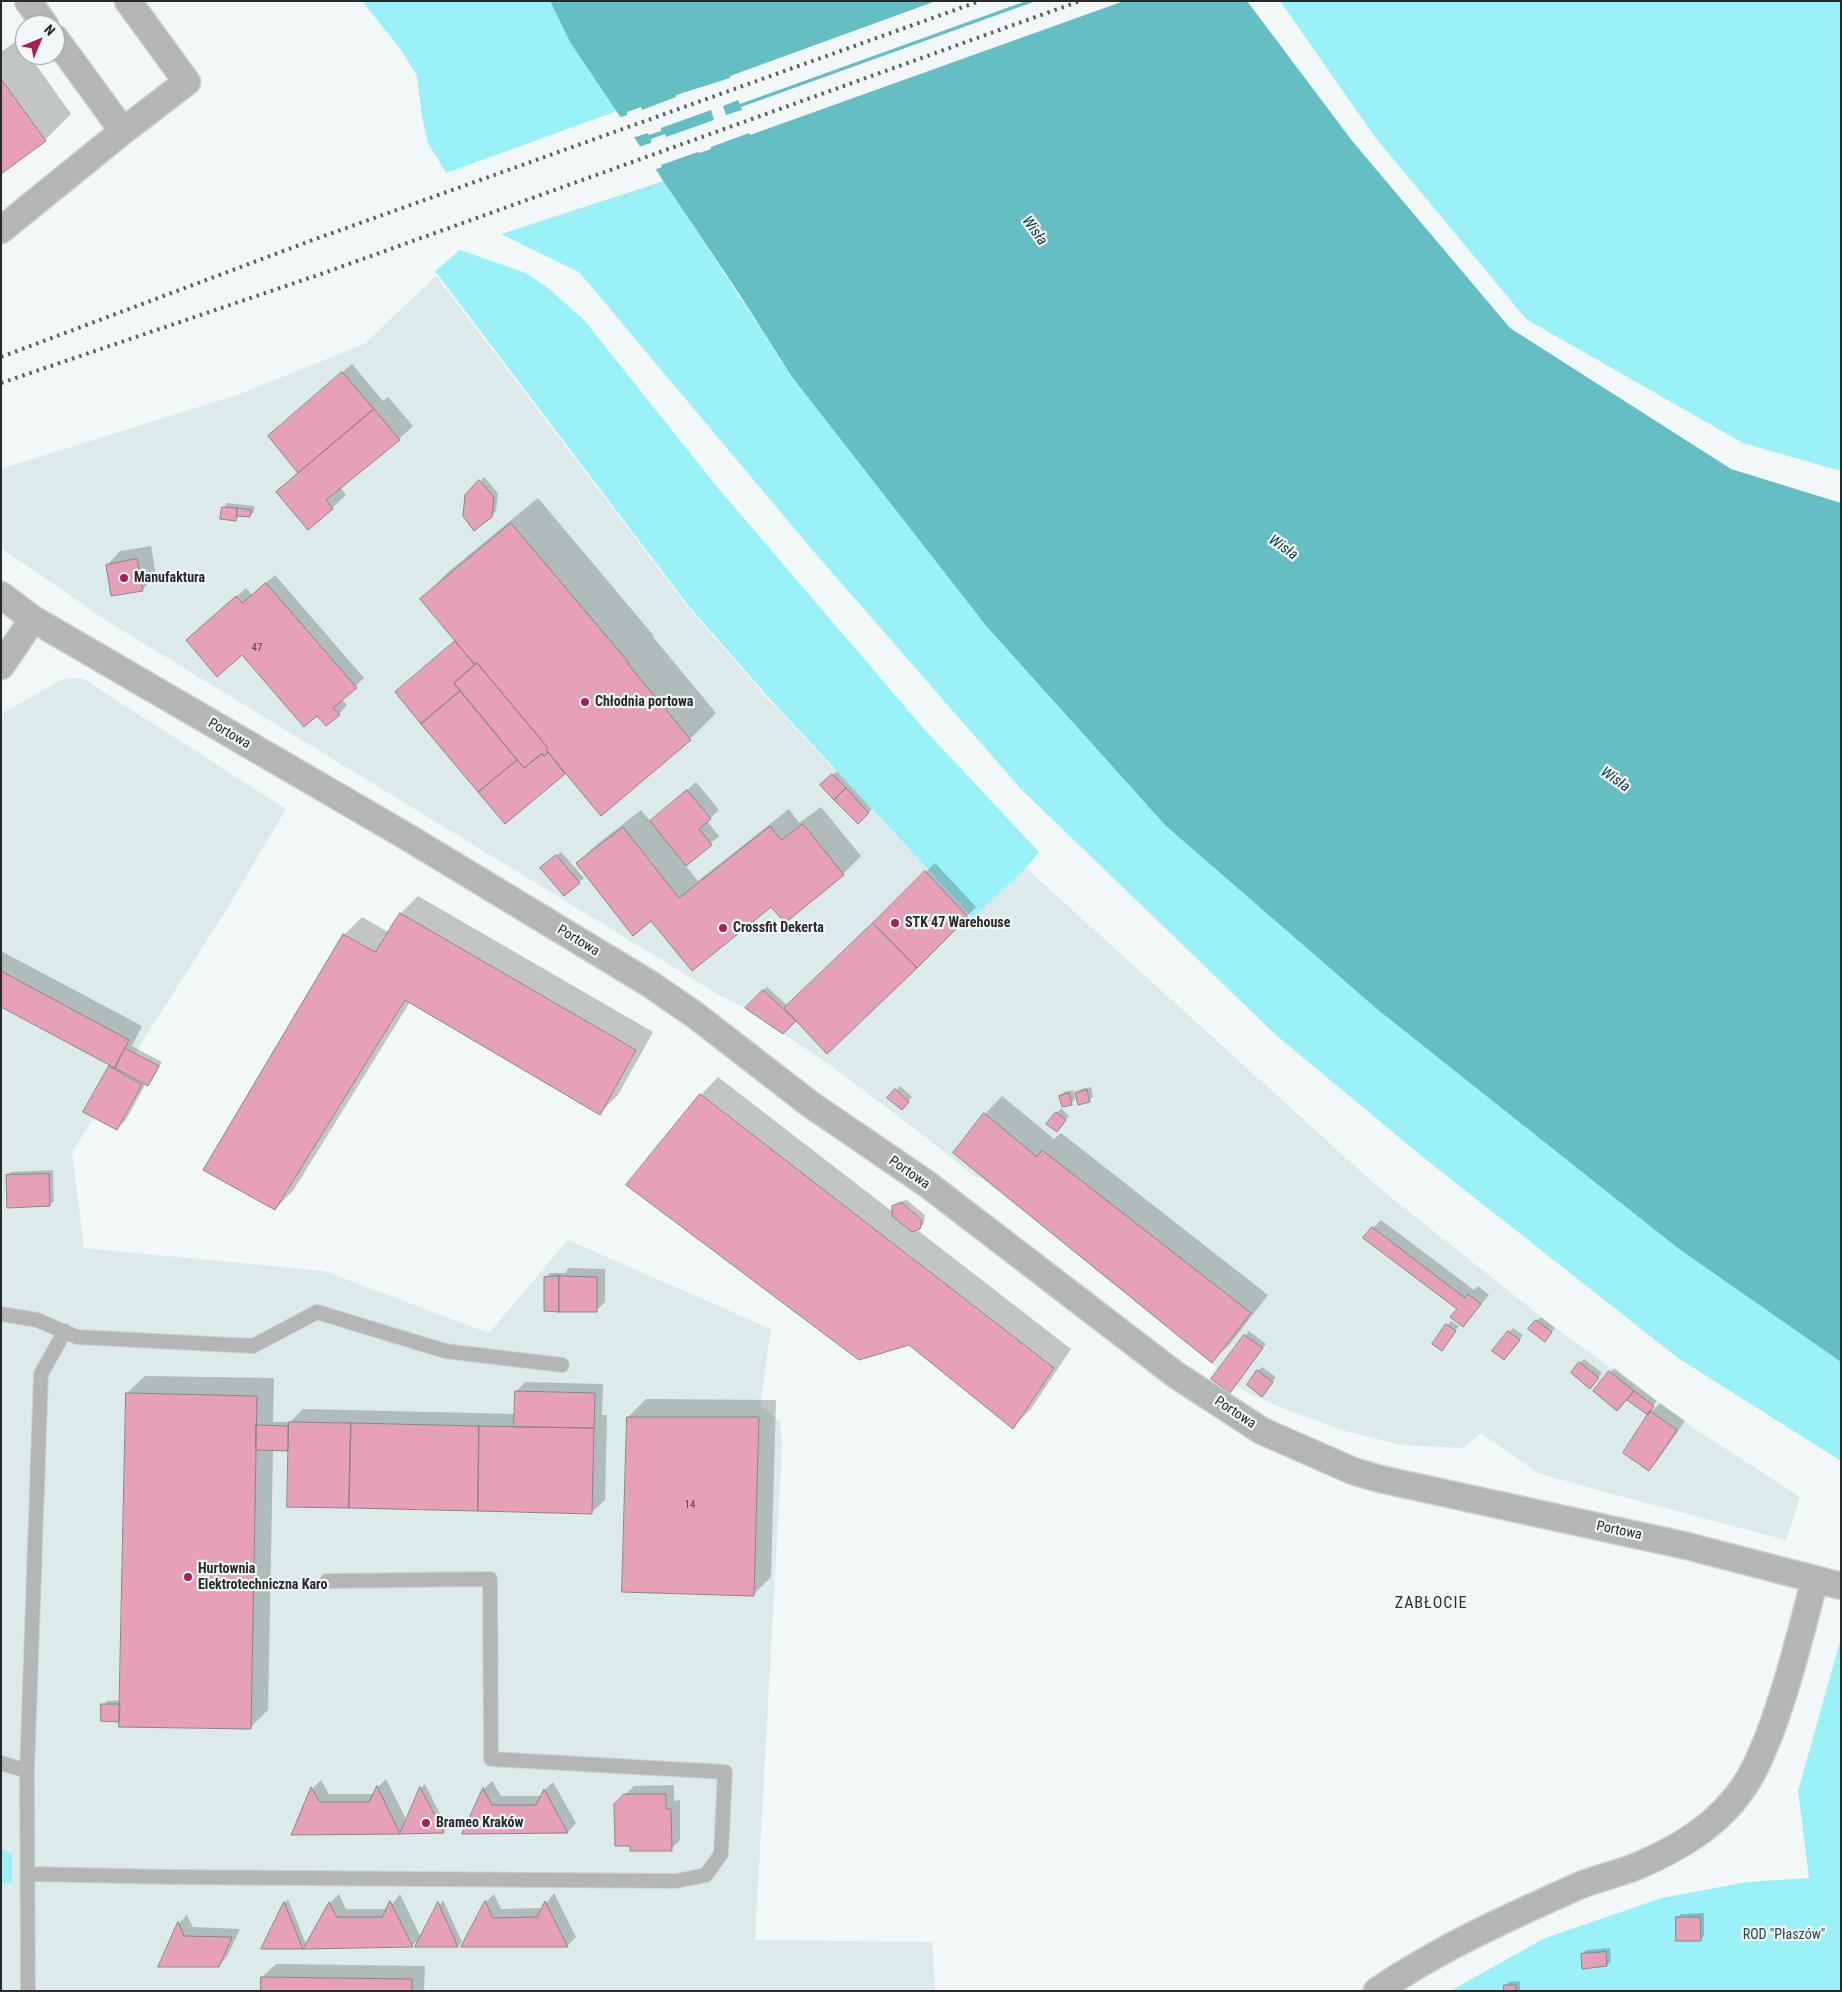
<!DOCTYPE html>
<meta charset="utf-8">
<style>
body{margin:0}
#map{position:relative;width:1842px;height:1992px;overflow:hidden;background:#f2f7f7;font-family:"Roboto Condensed",sans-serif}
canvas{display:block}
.frame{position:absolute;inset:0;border:2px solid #282a2a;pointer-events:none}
.north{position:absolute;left:15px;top:15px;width:50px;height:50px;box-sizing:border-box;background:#f2f7f7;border:1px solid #a1a5a5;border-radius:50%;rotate:45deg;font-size:14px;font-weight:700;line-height:20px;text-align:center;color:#282a2a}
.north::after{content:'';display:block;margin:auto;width:18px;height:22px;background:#aa1d5d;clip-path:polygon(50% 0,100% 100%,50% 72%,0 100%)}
</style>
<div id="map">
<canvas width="1842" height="1992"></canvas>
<div class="frame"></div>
<div class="north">N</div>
</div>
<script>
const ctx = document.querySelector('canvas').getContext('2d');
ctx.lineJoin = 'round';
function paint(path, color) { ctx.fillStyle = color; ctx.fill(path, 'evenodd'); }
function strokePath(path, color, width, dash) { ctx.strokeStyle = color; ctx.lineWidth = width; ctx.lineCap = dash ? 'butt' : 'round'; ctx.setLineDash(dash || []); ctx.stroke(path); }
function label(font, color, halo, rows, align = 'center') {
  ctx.font = font + ' "Roboto Condensed",sans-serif'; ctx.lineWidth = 4.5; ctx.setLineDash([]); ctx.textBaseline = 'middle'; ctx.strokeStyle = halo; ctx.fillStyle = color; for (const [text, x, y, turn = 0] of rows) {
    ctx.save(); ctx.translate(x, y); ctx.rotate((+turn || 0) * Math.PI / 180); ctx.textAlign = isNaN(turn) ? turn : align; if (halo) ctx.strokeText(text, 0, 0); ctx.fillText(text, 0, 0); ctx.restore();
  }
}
paint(new Path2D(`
 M436 276 686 605 767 698 973 918 1026 868 1378 1187 1549 1323 1695 1429 1800 1497 1786 1540 1605 1492 1538 1473 1481 1433 1463 1448 1401 1445 1342 1430 1277 1406 1250 1394 1221 1376 1216 1367 979 1176 977 1178 914 1128 827 1063 745 1008 719 995 107 621 1 548V469L237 395 364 344Z
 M82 678 286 809 225 912 72 1152 84 1248 324 1271 489 1333 568 1240 771 1329 760 1405 780 1421 782 1447 755 1940 932 1942 935 1991H1V714L63 679Z`), '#dceaeb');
paint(new Path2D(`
 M362 1H550L570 42 617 111 446 173 428 143 422 117 417 76 402 51Z
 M1280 1H1841V471L1743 443 1526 319 1375 137Z
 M664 181 792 377 987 627 1165 825 1679 1249 1841 1362V1461L1678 1358 1424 1158 1277 1036 1020 788 809 546 579 272 501 234Z
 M460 250 526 273 547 287 584 320 718 488 924 729 1039 852 1026 868 973 918 770 699 687 604 435 271Z
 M1841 1638V1991H1450L1545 1938 1662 1898 1747 1882 1809 1878 1798 1791Z
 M1 1849 12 1854V1883H1Z`), '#9af1f7');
paint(new Path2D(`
 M550 1H1247L1353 142 1510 328 1731 469 1841 503V1362L1679 1249 1377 1009 1165 825 987 627 792 377 738 292 570 42Z`), '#66bec5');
paint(new Path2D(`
 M936 1H1026L740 104 738 100 723 106 726 115 742 110 741 107 1036 1H1124L750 135 749 133 711 147V149L699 153 698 152 661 165 662 167 654 170 638 147 651 143V139L665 134 666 137 714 120 711 110 661 128V131L649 135 648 133 632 138 618 118 627 115V112L641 107 642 110 676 97V95L730 78V76Z`), '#f2f7f7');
paint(new Path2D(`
 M18 40 25 50V55H29L71 114 45 140 1 172V52Z
 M352 364 383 401 388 397 413 426 399 439 340 487 346 495 332 508 277 492 299 471 279 427Z
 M484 477 498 493 496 511 491 516 466 496Z
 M538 498 654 636 653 637 716 713 690 739 601 814 565 771 505 822 396 692 456 640 422 599 447 573Z
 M227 503 254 506V512L250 516H239L235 520 223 508Z
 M151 546 156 576 142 590 107 565 120 551Z
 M275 575 364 678 342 699 347 705 339 714H317L242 653 197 632 246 588 252 595Z
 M837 771 872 809 858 823 822 785Z
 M696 782 719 810 707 821 719 836 685 865 698 881 789 809 799 823 821 807 861 856 843 874 772 905 652 919 577 863 595 846 641 810 651 822Z
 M561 852 584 878 564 895 546 864Z
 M935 863 976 907 916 967 796 1019 783 1033 746 1008 767 987 788 1006Z
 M418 896 653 1032 618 1095 600 1113 410 1002 293 1191 275 1209 344 935 362 917 388 932 401 913Z
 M1 951 142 1026 132 1046 162 1062 152 1080 148 1084 146 1083 126 1120 117 1129 110 1067 112 1065 1 1006Z
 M718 1077 893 1212 894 1207 898 1202 907 1200 925 1215 924 1224 916 1229 1071 1349 1031 1409 1013 1427 701 1095Z
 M900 1086 912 1097 906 1104 889 1098Z
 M1091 1087 1093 1097 1089 1101 1077 1093 1081 1089Z
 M1073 1090 1075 1099 1071 1103 1060 1096 1064 1092Z
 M1002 1096 1054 1139 1061 1133 1268 1295 1230 1344 1212 1361 985 1114Z
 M1061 1108 1069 1116 1057 1131 1048 1123Z
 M53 1170 54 1201 50 1205 7 1176 11 1172Z
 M1381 1220 1474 1290 1478 1286 1489 1295 1463 1326 1459 1309 1373 1228Z
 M569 1268 605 1269V1302L597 1310 546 1277 550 1273H565Z
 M1541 1317 1555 1328 1545 1340 1537 1321Z
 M1451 1321 1459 1326 1445 1345 1434 1344Z
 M1513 1328 1523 1335 1508 1355 1494 1351Z
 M1249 1331 1266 1344 1234 1387 1213 1379Z
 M1584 1359 1602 1373 1594 1383 1580 1363Z
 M1262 1367 1276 1377 1266 1391 1258 1371Z
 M1614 1368 1657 1401 1647 1413 1627 1398 1595 1391Z
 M145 1376 274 1378 273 1422H290L303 1409 516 1414 517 1391 525 1382 603 1384 602 1415H607L605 1500 591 1513 289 1447 287 1449H273L268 1710 250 1728 121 1718 119 1721 103 1705 107 1701 121 1700 127 1393Z
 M646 1399 776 1400 771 1577 753 1595 628 1417Z
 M1660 1403 1685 1421 1658 1460 1649 1469 1651 1412Z
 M386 1779 407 1821 421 1788 425 1784 447 1828 444 1832 293 1834 313 1788 321 1780 329 1794H374L378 1787Z
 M492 1781 501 1796H542L545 1790 553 1782 576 1823 568 1832 464 1833 484 1789Z
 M674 1785V1801L680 1800V1840L671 1849 632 1844 615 1805 634 1786Z
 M554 1893 576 1937 567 1946H463L486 1902 494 1894 501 1909 543 1908Z
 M339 1894 346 1909H388L400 1894 421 1938 443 1900 462 1942 458 1946H417L420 1938 412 1946 305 1948 330 1903Z
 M288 1899 306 1944 303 1947 263 1948 285 1903Z
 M1704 1913V1936L1700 1940 1677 1918 1681 1914Z
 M187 1915 193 1927 240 1929 227 1957 218 1966H160L179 1923Z
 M1610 1948 1611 1961 1607 1965 1582 1954 1586 1950Z
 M276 1964 425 1966 424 1991H262V1977Z
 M1520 1981V1991H1505V1986L1509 1982Z`), '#0003');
const building = new Path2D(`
 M1 79 46 141 1 174Z
 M342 372 374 409 298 473 268 436Z
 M374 409 400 440 326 500 333 509 308 530 276 492Z
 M479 480 494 497 492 517 474 531 463 516 465 495Z
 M222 507 237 508 236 521 220 519Z
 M237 508 251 510 250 517 237 516Z
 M511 523 629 663 628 664 691 740 601 816 548 752 546 750 548 748 477 663 475 665 420 599Z
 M137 559 143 591 111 596 106 565Z
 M266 583 357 688 333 708 340 715 326 726 317 716 304 727 242 655 217 677 186 640 236 596 242 603Z
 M455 641 475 665 454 683 460 691 421 724 395 692Z
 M477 663 548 748 546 750 548 752 544 756 542 753 524 768 454 683Z
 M460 691 517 760 478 792 421 724Z
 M548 752 565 774 505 824 478 792 517 760 524 768 542 754 544 756Z
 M832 774 846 788 834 800 820 785Z
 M846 788 869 813 858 824 834 800Z
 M687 790 711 819 699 829 712 845 686 866 650 821Z
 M803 824 844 875 785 923 771 907 692 971 651 921 633 936 576 863 623 827 679 898 770 826 781 840Z
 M556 855 580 883 564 896 540 868Z
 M925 871 968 917 917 968 873 923Z
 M400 913 636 1050 600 1115 405 1000 275 1210 203 1170 343 934 375 952Z
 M873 923 917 968 827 1054 784 1008Z
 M1 971 129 1040 115 1068 1 1007Z
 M763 990 796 1021 783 1034 745 1008Z
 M125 1048 159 1066 148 1086 115 1068Z
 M109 1066 142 1085 117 1130 83 1112Z
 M895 1089 909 1102 902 1110 887 1098Z
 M1087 1090 1090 1102 1078 1105 1075 1093Z
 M1069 1093 1072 1105 1062 1107 1059 1096Z
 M700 1094 1054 1368 1013 1429 909 1345 859 1360 626 1185Z
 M1056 1112 1066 1120 1057 1132 1046 1124Z
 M984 1113 1037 1157 1042 1150 1251 1313 1212 1363 953 1153Z
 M49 1174 50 1206 7 1208 6 1175Z
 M902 1203 922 1220 920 1229 912 1232 892 1216V1206Z
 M1372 1227 1465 1298 1468 1294 1481 1304 1463 1327 1450 1317 1457 1309 1363 1238Z
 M559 1276 597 1277V1312H559Z
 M559 1276V1312L544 1311V1277Z
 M1536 1320 1552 1332 1545 1342 1528 1329Z
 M1446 1324 1456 1331 1442 1351 1432 1344Z
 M1508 1331 1520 1340 1504 1360 1492 1351Z
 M1244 1335 1263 1348 1230 1393 1211 1379Z
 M1579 1362 1599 1378 1590 1389 1571 1373Z
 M1257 1370 1273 1382 1262 1397 1247 1385Z
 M1609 1371 1634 1391 1617 1411 1593 1391Z
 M515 1391 595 1393 594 1428 514 1427Z
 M1634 1391 1654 1406 1648 1415 1627 1400Z
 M126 1393 257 1396 251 1729 119 1727Z
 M1650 1411 1677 1430 1649 1471 1623 1453Z
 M627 1417H759L754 1596 622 1592Z
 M289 1422 351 1423 349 1508 287 1507Z
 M351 1423 479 1426 478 1511 349 1508Z
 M256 1425 288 1426V1451L256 1450Z
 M479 1426 594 1428 592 1514 478 1511Z
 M101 1704H120L119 1722 101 1721Z
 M377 1786 400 1834 291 1835 311 1787 320 1802H369Z
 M420 1787 444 1833 400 1834Z
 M483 1788 492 1805H536L544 1789 568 1833 462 1834Z
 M624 1794H666V1809H671L672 1851H630V1846H615L614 1804Z
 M390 1901 413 1947 303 1949 329 1902 337 1917H382Z
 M485 1901 493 1918 537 1917 545 1901 568 1947H461Z
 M284 1902 303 1949H261Z
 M438 1902 458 1947H415Z
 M1676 1917H1700L1701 1941H1676Z
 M178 1922 184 1936 232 1937 219 1967H158Z
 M1606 1952 1607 1966 1582 1969 1581 1954Z
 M261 1977 412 1979V1991H261Z
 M1504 1985H1516V1991H1504Z`);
paint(building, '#e6a1b6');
strokePath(building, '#8a8687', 1);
const service = new Path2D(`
 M1 1314 37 1320 77 1337 253 1346 317 1312 445 1351 562 1365
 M1 1763 27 1771
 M29 1874 171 1877 676 1881 706 1875 721 1854 725 1772 491 1759 490 1579 327 1581
 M28 1991 27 1771 41 1374 65 1331`);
const minor = new Path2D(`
 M28 1 45 25
 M123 131 187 82 128 1
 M1 230 123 131 55 38
 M1 595 33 619 404 835 650 984 695 1015 810 1104 927 1184 1176 1375 1262 1431 1353 1471 1380 1479 1687 1546 1841 1586
 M1 666 33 619
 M1377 1991C1438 1949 1507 1918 1574 1888 1593 1879 1615 1875 1635 1867 1678 1849 1719 1825 1745 1785 1755 1771 1761 1754 1768 1738 1788 1686 1801 1632 1815 1579`);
strokePath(service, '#ced2d2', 16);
strokePath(minor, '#ced2d2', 29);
strokePath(service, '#b4b6b6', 14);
strokePath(minor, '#b4b6b6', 26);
strokePath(new Path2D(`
 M1 357 310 241 980 1
 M1 383 321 274 1080 1`), '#5c5f5f', 4, [2.5, 5]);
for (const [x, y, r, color] of [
 [124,578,5,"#aa1d5d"],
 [585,702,5,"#aa1d5d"],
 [895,923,5,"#aa1d5d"],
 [723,928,5,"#aa1d5d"],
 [188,1577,5,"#aa1d5d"],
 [426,1823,5,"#aa1d5d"]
]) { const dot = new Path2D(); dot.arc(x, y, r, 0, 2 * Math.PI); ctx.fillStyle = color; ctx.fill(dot); strokePath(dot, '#f2f7f7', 2); }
label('11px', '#58484d', null, [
 ["47",257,648],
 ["14",690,1505]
]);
label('bold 14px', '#282a2a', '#f2f7f7', [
 ["Manufaktura",134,578],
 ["Chłodnia portowa",595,702],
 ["STK 47 Warehouse",905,923],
 ["Crossfit Dekerta",733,928],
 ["Hurtownia",198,1569],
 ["Elektrotechniczna Karo",198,1585],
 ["Brameo Kraków",436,1823]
], 'left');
label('14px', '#282a2a', '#f2f7f7', [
 ["Portowa",229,734,30],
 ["Portowa",578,941,31],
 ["Portowa",909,1173,35],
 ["Portowa",1235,1413,33],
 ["Portowa",1619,1531,12]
]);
label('14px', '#214a4d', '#f2f7f7', [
 ["ROD \"Płaszów\"",1784,1935]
]);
label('italic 15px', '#083538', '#f2f7f7', [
 ["Wisła",1034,231,54],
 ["Wisła",1283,548,35],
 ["Wisła",1615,780,35]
]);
ctx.letterSpacing = '1px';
label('16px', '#2e3131', '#f2f7f7', [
 ["ZABŁOCIE",1431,1604]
]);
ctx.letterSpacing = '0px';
</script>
